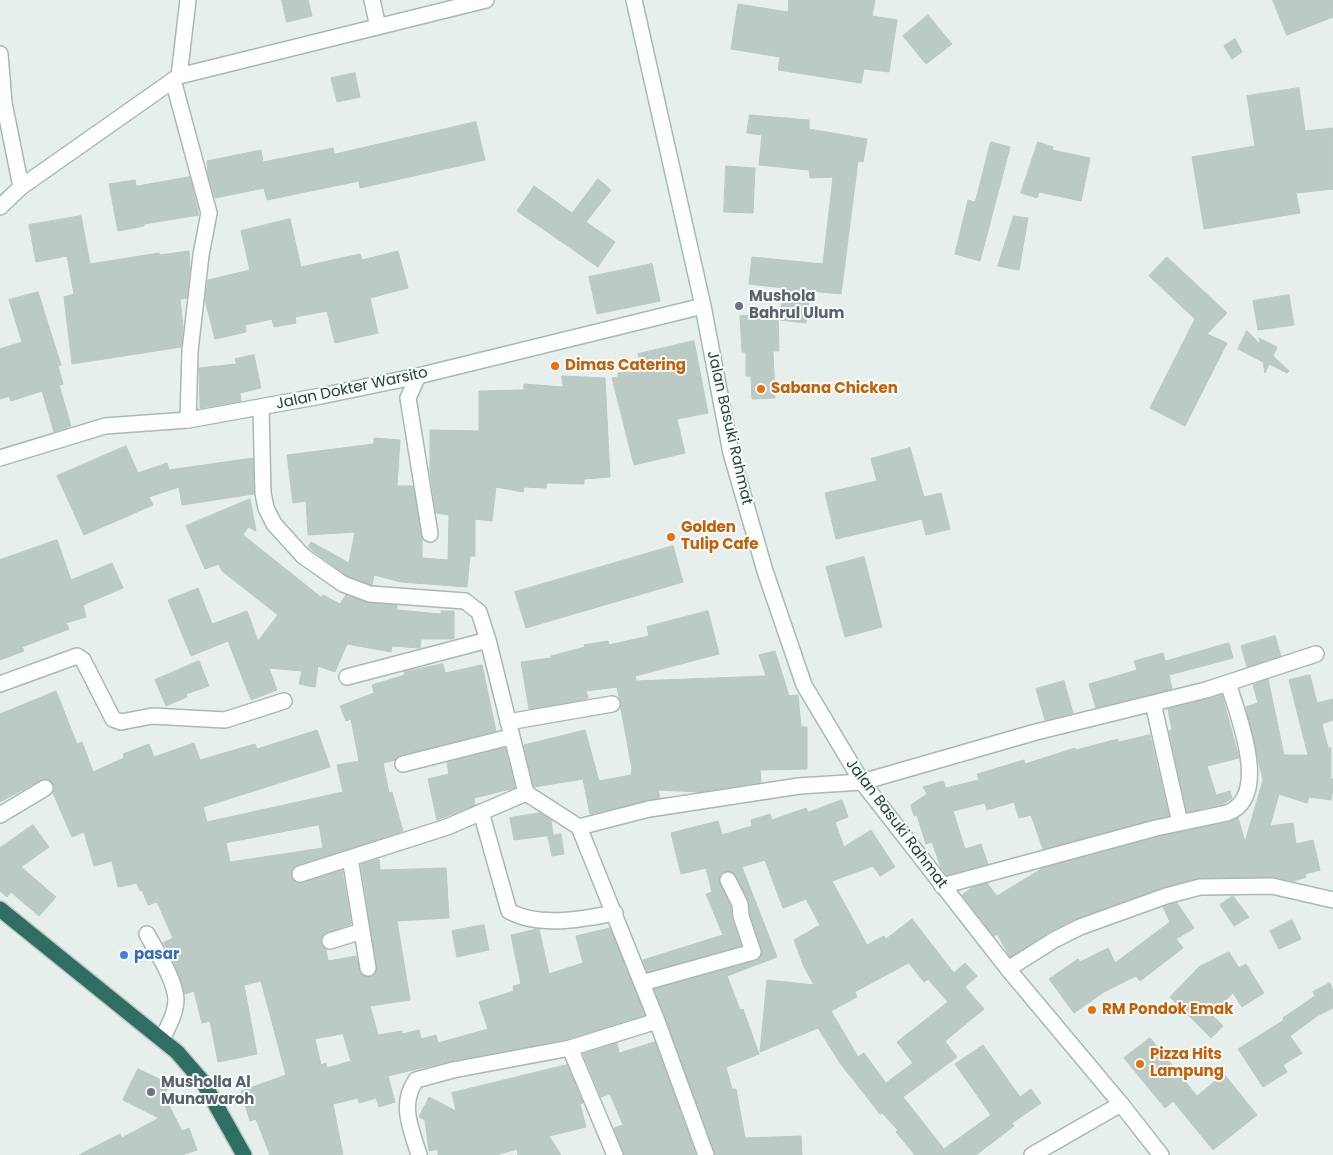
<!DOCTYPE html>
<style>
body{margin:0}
canvas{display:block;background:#e6efeb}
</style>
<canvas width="1333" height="1155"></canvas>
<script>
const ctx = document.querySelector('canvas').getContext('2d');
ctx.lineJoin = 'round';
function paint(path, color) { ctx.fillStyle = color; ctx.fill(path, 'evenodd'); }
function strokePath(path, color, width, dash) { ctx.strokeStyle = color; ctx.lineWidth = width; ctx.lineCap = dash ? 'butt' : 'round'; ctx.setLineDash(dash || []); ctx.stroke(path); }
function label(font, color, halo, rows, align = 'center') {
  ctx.font = font + ' Poppins,sans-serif'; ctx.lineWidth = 4; ctx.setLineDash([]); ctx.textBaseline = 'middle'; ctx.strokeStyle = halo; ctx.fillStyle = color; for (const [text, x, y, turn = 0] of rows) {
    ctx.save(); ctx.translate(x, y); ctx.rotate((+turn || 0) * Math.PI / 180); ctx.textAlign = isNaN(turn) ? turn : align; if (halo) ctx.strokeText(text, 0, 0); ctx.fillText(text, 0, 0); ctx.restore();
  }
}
const building = new Path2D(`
 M282 0H308L312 16 287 22Z
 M789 0H875L872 16 897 20 889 72 864 69 861 83 778 70 780 57 731 49 738 4 788 12Z
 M1273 0H1333V17L1287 35Z
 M928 15 952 44 926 64 903 36Z
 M1235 39 1242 52 1232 59 1224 46Z
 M355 73 360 97 337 102 331 78Z
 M1299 88 1305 131 1333 128V189L1296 193 1300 213 1204 229 1192 157 1255 146 1247 96Z
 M750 115 809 120V129L867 139 863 162 858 161 841 294 810 291 806 323 780 320 784 288 749 284 752 257 823 264 833 177 810 178 809 170 759 165 762 135 747 133Z
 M476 122 485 160 360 188 359 181 267 200 264 188 215 198 208 174 207 161 261 150 263 162 333 148 334 154Z
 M991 142 1010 147 980 261 955 254 968 200 975 202Z
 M1038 142 1053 147 1052 150 1090 158 1081 201 1039 192 1037 198 1021 193Z
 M726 166 755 168 753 213 724 212Z
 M190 177 199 215 144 224V226L118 231 109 184 135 180 136 186Z
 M598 179 611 190 586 222 615 242 598 267 517 211 534 186 572 213Z
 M81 216 90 264 159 253V255L189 251 190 267 187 298 180 299 183 327 181 347 72 364 64 297 74 294 67 256 36 262 29 225Z
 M1014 216 1028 218 1019 270 998 266Z
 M290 219 301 267 360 254 362 260 398 251 408 288 370 298 378 333 335 343 327 311 295 317 296 323 274 327 272 319 245 325 246 332 215 339 205 300 208 280 250 270 241 231Z
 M1167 257 1227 313 1207 334 1227 343 1185 426 1150 408 1195 319 1149 276Z
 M652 264 660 301 597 314 589 277Z
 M38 292 61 365 58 366 63 384 59 385 71 426 54 432 42 391 11 401 9 396 0 399V349L22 342 9 300Z
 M1289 295 1294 325 1258 330 1253 301Z
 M778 314 779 351H773L775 398 752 399 751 376H746V352H742L740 316Z
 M1247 331 1260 344 1259 338 1277 347 1273 356 1289 371 1287 373 1269 364 1265 373 1263 362 1238 349Z
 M694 341 708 413 677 419 685 453 634 465 612 378 618 377V373L643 371 638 354Z
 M254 355 261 388 240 393 241 401 200 408 199 368 237 364 235 359Z
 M562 376 605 378 610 477 584 479V484L547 483 546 488 524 487 523 492 496 487 492 521 475 519V556H470L467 587 401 582 374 575 372 585 347 576 308 547 311 542 349 563 355 532 308 535 306 501 293 503 287 455 374 444V438L400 440 397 486H413L422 538V558L448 560 449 515 436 513 430 472V430L479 431V391L524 390V384L563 387Z
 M126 446 138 473 167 463 169 470 253 458 254 494 182 505 179 487 149 497 153 505 84 535 57 476Z
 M910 448 924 497 941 493 950 529 926 535 922 519 836 539 825 493 877 481 871 459Z
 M250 499 256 531 248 527 243 535 322 598 323 595 340 604 346 595 369 603 397 605V610L441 614V611H454V639H421L420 648 392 646 391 652 347 644 335 672 318 666 315 687 299 684 302 671 269 668 277 690 251 700 228 641 191 656 168 600 198 588 212 624 247 611 258 641 278 615 222 571 219 564 205 569 186 526Z
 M57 540 71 580 112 563 123 588 83 605 86 617 66 623 69 629 22 647 24 651 0 660V560Z
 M673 546 683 582 526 628 515 592Z
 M864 557 882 627 845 637 826 567Z
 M708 611 719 654 635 676 636 681 766 676 759 655 775 651 789 696 798 695 801 727H807V769L760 770 761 782 699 792 658 790 660 798 590 814 583 779 534 787 524 745 585 730 599 781 631 775 632 769 617 687 586 691 588 698 583 700 529 709 521 662 551 658V656L585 647 584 645 608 641 609 645 649 636 647 627Z
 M1275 636 1281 656 1247 667 1241 646Z
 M1229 643 1233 658 1169 675 1172 689 1096 708 1089 684 1137 670 1134 661 1163 653 1165 661Z
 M199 661 209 686 186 694 187 697 166 706 155 680Z
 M443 664 445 673 482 665 496 731 401 755 395 760 383 763 389 793 392 792 403 831 293 868 291 877 298 883 342 870 351 924 323 935 321 943 326 949 328 961 356 956 361 974 370 977 377 971 361 864 379 859 380 870 446 868 449 918 397 921 410 1000 370 1006 378 1035 402 1031V1034L419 1030 421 1039 436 1035 438 1043 488 1029 479 1002 514 991 513 986 521 984 511 935 537 929H539L549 974 583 963 576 936 610 928 645 1015 568 1039 451 1061 388 1076 395 1102 379 1107 376 1098 359 1103 358 1098 333 1104 343 1155H270L256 1119 250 1121 241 1091 286 1075 261 981 244 985 257 1054 218 1062 210 1021 202 1023 194 991 185 994 171 954 163 943 173 938 157 902 148 905 142 890 140 891 137 883 118 887 112 861 94 866 84 832 72 837 53 793 54 787 50 780H41L0 802V714L56 691 77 744 82 742 93 772 124 758 123 754 149 744 154 757 194 743 200 760 255 744 257 749 317 730 330 767 203 807 207 822 343 792 337 765 359 761 351 719 346 721 340 706 374 693 372 685 405 675 404 672ZM319 825 323 848 230 862 226 843ZM343 1034 351 1061 327 1068 326 1063 321 1065 315 1039Z
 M1310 675 1317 703 1333 699V720L1322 724 1328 748H1331V779H1333V788L1331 800 1309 797 1307 803 1279 794 1270 826 1293 823 1296 844 1313 840 1320 870 1305 874 1306 877 1294 881 1272 877 1200 878 1164 887 1076 919 1049 932 1010 957 997 934 994 936 962 895 973 887 987 883 997 896 1043 868 1158 837 1229 822 1238 817 1245 842 1263 780 1246 707 1258 703 1253 685 1268 679 1284 755H1308L1289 680Z
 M1064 681 1073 713 1045 720 1036 689Z
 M1222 695 1239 758 1207 766 1216 795 1230 791 1232 798 1223 804 1187 812 1169 731 1172 730 1168 709Z
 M1150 735 1169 816 1043 849 1031 815 1019 818 1014 802 987 810 985 803 953 811 965 849 981 844 988 864 947 875 941 868 932 842 926 844 917 815 914 816 911 805 927 794 923 787 943 781 946 788 979 780 977 774 1024 760 1025 764 1075 748 1076 750 1118 739V742Z
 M505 748 515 788 474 798 475 805 437 820 428 779 449 774 447 763Z
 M842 800 848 817 835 822 844 847 871 830 895 867 880 876 873 866 832 881 867 945 884 936 886 939 912 919 954 973 965 963 977 976 965 987 984 1009 945 1041 957 1057 903 1097 944 1149 991 1115 955 1064 983 1045 1020 1097 1031 1089 1041 1103 1012 1123 1014 1126 976 1155H915L896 1132 898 1130 882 1113 880 1114 840 1063 818 1028 760 1052 767 980 814 985 804 967 794 940 820 925 806 899 783 908 765 860 742 867 777 957 727 976 740 1010 743 1009 759 1054 726 1067 732 1089H736L745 1138 801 1136 802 1155H715L654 989 756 961 760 958 762 950 750 914 748 900 736 875 728 871 720 874 719 880 731 907 732 919 741 946 647 972 643 960 723 935 706 894 712 892 706 868 681 874 671 833 718 821 722 835 752 826 751 820 770 814 772 820 806 808 808 812ZM909 963 924 982 928 979 948 1002 897 1042 913 1063 886 1083 864 1053 858 1057 831 1011 857 997 855 992Z
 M540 813 551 820 553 835 514 840 510 818Z
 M33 825 49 847 21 867 56 897 39 916 11 892 7 897 0 891V848Z
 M561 834 564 854 552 856 548 837Z
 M1233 896 1249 917 1234 926 1220 905Z
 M1177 903 1194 928 1176 939 1183 948 1140 981 1136 976 1104 992 1074 1013 1049 979 1078 959 1080 962 1108 948 1115 963 1170 922 1163 907Z
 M1292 920 1301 939 1279 949 1270 931Z
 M484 925 489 950 457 957 452 931Z
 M1229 952 1239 968 1246 964 1264 993 1242 1007 1233 993 1211 1014 1223 1026 1211 1038 1170 997 1199 967Z
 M1330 983 1333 991V1008L1317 1016 1290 1036 1302 1053 1283 1065 1287 1072 1263 1087 1238 1049 1284 1020 1283 1018 1315 996 1313 992Z
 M1150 1038 1197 1096 1224 1074 1257 1115 1213 1150 1173 1101 1165 1108 1124 1058Z
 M655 1042 696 1155H624L614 1128 623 1125 610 1094 601 1097 583 1054 617 1043 619 1053Z
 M567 1065 583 1103 580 1104 586 1127 549 1136 561 1155H518L517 1149 496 1155H438V1149L429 1151 425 1120 419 1117 429 1097 456 1111 452 1093Z
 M138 1069 170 1084 164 1096 182 1131 189 1128 197 1150 182 1155H79L120 1134 122 1138 159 1118 123 1100Z`);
paint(building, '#bbcac4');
strokePath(building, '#b8c9c2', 1);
const street = new Path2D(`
 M372 0 378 27
 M0 54 4 103 21 187
 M179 76 188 0
 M173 80 209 213 201 255 190 351 188 420
 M0 207 21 187 179 76 486 0
 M418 376 408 398 430 534
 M261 408 263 493 266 508 274 524 303 556 343 584 370 594 465 601 479 612 488 640 526 793 579 827 657 1021 706 1155
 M347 677 488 640
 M0 684 77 656 83 660 113 719 121 722 152 716 225 720 284 701
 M1153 703 1180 823
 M508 722 612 704
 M403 764 510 737
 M481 812 509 911C539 928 583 919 615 913
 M0 815 45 788
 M579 827 649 809 799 786 862 782 1036 732 1206 690 1316 654
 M350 858 368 968
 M300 874 447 827 526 793
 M942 886 1156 828 1227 813C1272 797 1237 713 1228 683
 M147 934C157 953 174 977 176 999 176 1013 168 1027 162 1039
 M330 941 362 931
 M1008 969 1054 940 1080 927 1166 896 1200 887 1272 886 1333 900
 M642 983 753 952 741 916 740 904 728 880
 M570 1048 615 1155
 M419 1155C411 1128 399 1105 416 1080L453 1070 570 1048 657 1021
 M1032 1155 1121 1104`);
const secondary = new Path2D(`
 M634 0 703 306 731 453 765 571 804 685 862 782 1008 969 1121 1104 1161 1155
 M0 458 105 426 188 420 321 396 418 376 703 306`);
const highway = new Path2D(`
 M0 909 177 1052 203 1082 244 1155`);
strokePath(street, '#a8b8b2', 18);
strokePath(secondary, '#a4bbb3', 18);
strokePath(highway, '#c2cac8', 18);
strokePath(street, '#fff', 15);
strokePath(secondary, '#fff', 15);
strokePath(highway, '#2f6f62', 15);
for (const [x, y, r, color] of [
 [739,306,5,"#6b7280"],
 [555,366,5,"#e8710a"],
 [761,389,5,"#e8710a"],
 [671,537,5,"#e8710a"],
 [124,955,5,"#3f7fe0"],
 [1092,1010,5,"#e8710a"],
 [1140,1064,5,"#e8710a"],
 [151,1092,5,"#6b7280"]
]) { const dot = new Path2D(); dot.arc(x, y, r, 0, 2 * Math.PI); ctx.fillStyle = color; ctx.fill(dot); strokePath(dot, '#f7fbf9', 2); }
label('bold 15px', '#5b616d', '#f7fbf9', [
 ["Mushola",749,297],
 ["Bahrul Ulum",749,314],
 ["Musholla Al",161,1083],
 ["Munawaroh",161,1100]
], 'left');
label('bold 15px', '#c56008', '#f7fbf9', [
 ["Dimas Catering",565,366],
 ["Sabana Chicken",771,389],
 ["Golden",681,528],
 ["Tulip Cafe",681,545],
 ["RM Pondok Emak",1102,1010],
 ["Pizza Hits",1150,1055],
 ["Lampung",1150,1072]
], 'left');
label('15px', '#24423a', '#f7fbf9', [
 ["Jalan Dokter Warsito",352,389,-12],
 ["Jalan Basuki Rahmat",729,428,77],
 ["Jalan Basuki Rahmat",896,824,53]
]);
label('bold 15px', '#366cbe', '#f7fbf9', [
 ["pasar",134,955]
], 'left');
</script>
